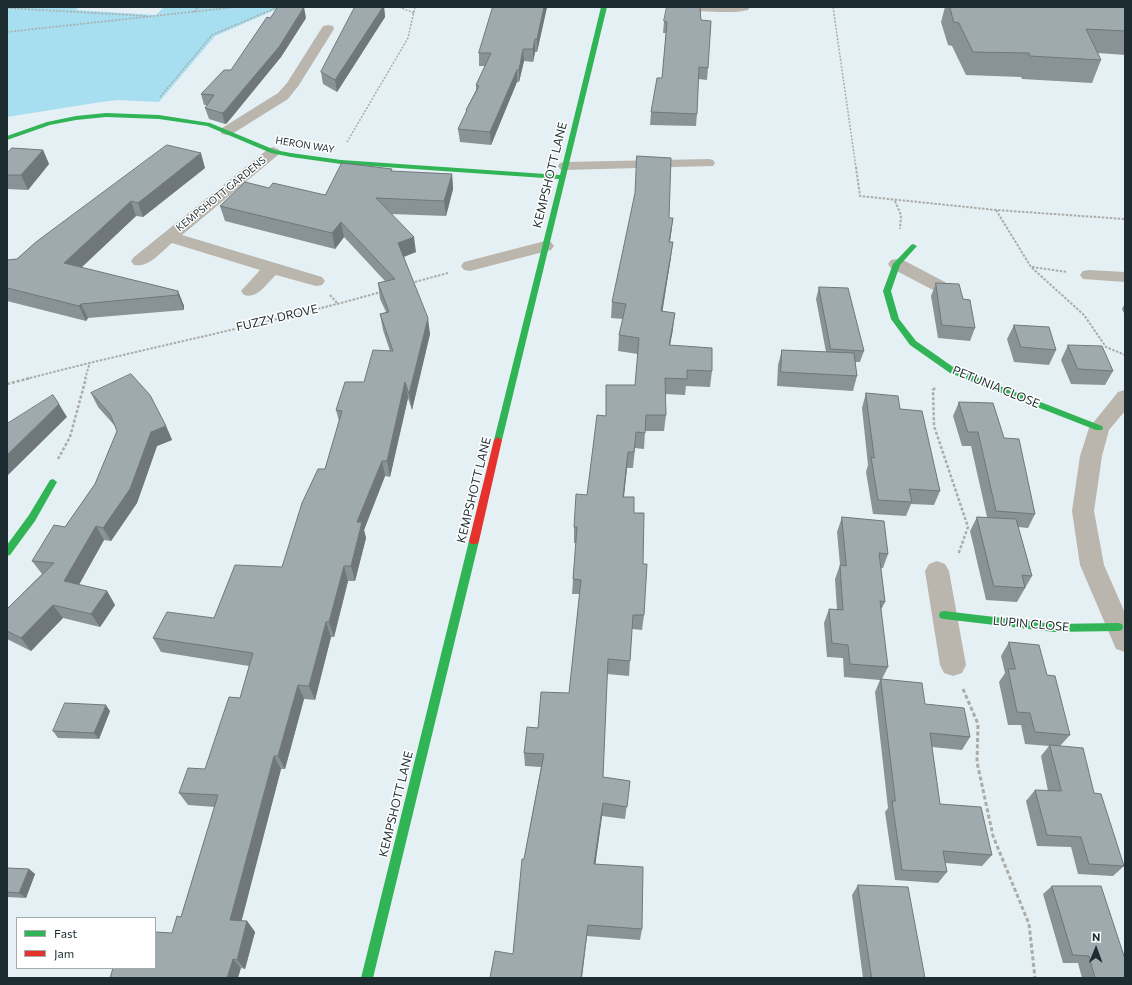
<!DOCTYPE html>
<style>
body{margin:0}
#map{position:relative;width:1132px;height:985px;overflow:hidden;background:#e5f0f5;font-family:Commissioner,sans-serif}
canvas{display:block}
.frame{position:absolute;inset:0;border:8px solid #1d2c30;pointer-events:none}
.legend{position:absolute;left:16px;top:917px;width:140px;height:52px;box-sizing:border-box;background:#fff;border:1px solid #a5abac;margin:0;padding:5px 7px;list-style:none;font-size:12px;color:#1d2c30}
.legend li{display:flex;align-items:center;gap:8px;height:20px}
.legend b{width:20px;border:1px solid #a5abac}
.north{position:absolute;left:1076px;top:929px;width:40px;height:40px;-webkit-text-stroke:3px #fff;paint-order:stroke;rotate:1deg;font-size:11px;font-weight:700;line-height:16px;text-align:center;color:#1d2c30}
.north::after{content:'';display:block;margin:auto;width:14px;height:18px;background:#1d2c30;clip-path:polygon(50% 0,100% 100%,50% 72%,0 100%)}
</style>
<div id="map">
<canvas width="1132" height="985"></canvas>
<div class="frame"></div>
<ul class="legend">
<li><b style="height:5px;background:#30b455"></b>Fast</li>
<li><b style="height:5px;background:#e5322d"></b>Jam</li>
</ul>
<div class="north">N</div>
</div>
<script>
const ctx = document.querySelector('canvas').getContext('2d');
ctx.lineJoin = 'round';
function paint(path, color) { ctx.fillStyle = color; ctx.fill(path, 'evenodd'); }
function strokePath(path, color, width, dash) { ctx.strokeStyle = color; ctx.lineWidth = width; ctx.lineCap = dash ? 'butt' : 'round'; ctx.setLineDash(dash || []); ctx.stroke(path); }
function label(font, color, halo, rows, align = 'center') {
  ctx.font = font + ' Commissioner,sans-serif'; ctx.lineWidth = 3; ctx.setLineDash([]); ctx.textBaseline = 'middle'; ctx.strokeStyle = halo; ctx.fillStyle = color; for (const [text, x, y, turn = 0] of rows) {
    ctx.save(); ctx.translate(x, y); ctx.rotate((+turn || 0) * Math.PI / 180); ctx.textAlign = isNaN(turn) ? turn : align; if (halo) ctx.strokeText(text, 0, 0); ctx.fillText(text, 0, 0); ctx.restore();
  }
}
paint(new Path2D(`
 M7 7H79L76 10 156 15 164 7H282L215 36 159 102 118 100 101 102 7 117Z`), '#a7def0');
strokePath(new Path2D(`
 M399 7 414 13
 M833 7 856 168
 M7 8 147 16
 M194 12 198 7
 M7 32 237 7
 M160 97 212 35 278 7
 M347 142 408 38 415 7`), '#ababa7', 1.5, [2, 1.5]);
strokePath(new Path2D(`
 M856 167 860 196 996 210 1125 219
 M895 201 901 215 900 229
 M996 210 1031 267 1084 315 1106 347 1125 355
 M1032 267 1067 272
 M411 283 448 273
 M330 295 337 303
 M26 379C144 348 264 325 381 292
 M85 379 90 362`), '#ababa7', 2, [2.5, 1.5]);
strokePath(new Path2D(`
 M7 384 30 378
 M935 388 933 390 934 426 968 527 958 555
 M58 459 70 437 86 378`), '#ababa7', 2.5, [3, 2]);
strokePath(new Path2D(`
 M963 689 978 724 977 762 993 836 1029 924 1035 978`), '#ababa7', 3, [4, 2.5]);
paint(new Path2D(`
 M709 159 713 160 715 163 713 166 564 170 560 169 558 166 560 163 564 162Z`), '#bab6ad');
paint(new Path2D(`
 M688 7H750L748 10C731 14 712 11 694 11L690 10Z
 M328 25 333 26 334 29 299 85 288 99 232 134 227 135 222 134 220 131 222 128 278 93 287 83 323 26Z
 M273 147 278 149 281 152 278 155 182 235 322 277 325 281 322 285 316 286 276 275C266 284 258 299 244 295L241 291 260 270 172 243C161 252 149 268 134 265L131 261 134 257 268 149Z
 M545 241 551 242 554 246 551 250 470 271 464 270 461 266 464 262Z
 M897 259 903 260 945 282 948 286 945 290 939 292 933 290 891 268 888 264 891 260Z
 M1089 270 1125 272V282L1083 279 1080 275 1083 271Z
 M1125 390V411L1109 430 1102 456 1094 511 1104 565 1125 613V652L1116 649 1080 565 1072 511 1080 456 1089 428 1118 392Z
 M937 561 945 564 949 571 966 665 962 673 953 676 944 673 940 665 925 571 929 564Z`), '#bab6ad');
paint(new Path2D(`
 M601 7H607L502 440 498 443 494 440 559 179 341 164 291 157 271 153 207 126 159 119 106 117 76 120 50 125 7 140V136L47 122 76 116 106 113 159 115 210 123 275 150 291 153 341 160 560 175Z
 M913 244 917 246 900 265 891 291 899 319 916 341 956 369 1102 426 1103 428 1102 430H1096L950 373 910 345 891 319 883 291 893 264 911 245Z
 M53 479 57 482 35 521 10 555 7 556V545L29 515 50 480Z
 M474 537 477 538 479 541 373 978H361L469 541 471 538Z
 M944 611 1054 624 1118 623 1122 624 1123 627 1122 630 1118 631 1054 632 944 619 940 618 939 615 940 612Z`), '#30b455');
paint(new Path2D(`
 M498 437 502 440 479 541 477 544H471L469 541 494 440Z`), '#e5322d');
paint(new Path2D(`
 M355 7H384L385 17 337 92 323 84 321 72Z
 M493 7H547L537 52H535L533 62 524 61 519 82H517L491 145 460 142 458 129 466 113V110L476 90V85L485 66H479V53Z
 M945 7H1125V55L1098 53 1101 60 1092 83 1022 79 1021 77 966 75 952 46 948 45 941 22Z
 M306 18 281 57 227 123 225 124 209 119 205 108 207 105H204L201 94 231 70Z
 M701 20 708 68 707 80 698 79 697 114 696 126 650 125 651 112 662 78 666 33H663L664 21Z
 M43 150 49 164 28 190 7 189V154Z
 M205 168 143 217 136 216 81 268 178 291 184 306V310L88 318 86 321 7 301V260L17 259 36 242Z
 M392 172 452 174 453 189 446 216 391 214 416 252 404 257 430 334 412 410 408 398 390 477 385 476 364 530 366 538 355 581H348L334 637H331L315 700 304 699 285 769H281L241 921H247L255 932 245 969 241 968 172 933 181 917 215 807 188 805 179 793 205 769 240 698 249 666 161 652 153 638 214 618 282 567 325 469 339 421 336 410 364 382 390 351 383 330 380 314 386 312 380 299 378 283 385 281 344 237 335 249 225 221 220 206 269 188 325 195Z
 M669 218H673L670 242 671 257 662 311 673 329 670 345 712 371 710 387 686 386 685 395 665 394 666 415 664 431H645L644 449 635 448 633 468H627L624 497 634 513 643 564 644 615 642 630 632 629 629 676 607 674 603 777 630 781 625 819 602 816 595 864 642 929 640 940 587 936 513 954 524 859 541 767 525 766 524 753 538 728 569 693 580 594H572L573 579 576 543H574V527L587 495 606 415V385H635L638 354 618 351 619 335 623 319 611 318 612 302Z
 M936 283 963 299 975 328 970 341 938 338 931 296Z
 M819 287 864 351 860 362H855L857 376 853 391 777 386 778 365 782 350 826 352 816 299Z
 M1125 303V315L1122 309Z
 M1014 325 1056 350 1049 365 1014 362 1007 339Z
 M1068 345 1113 371 1105 385 1071 384 1061 360Z
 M91 393 166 426 172 440 157 446 137 503 111 541 104 540 79 585 107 591 115 605 100 627 63 618 31 651 7 639V609L42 574 32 561 65 527 95 484 117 431 115 426 98 407Z
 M866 393 900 409 940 491 934 505 911 504 906 516 873 514 866 472 868 465 862 408Z
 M959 402 1004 438 1035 514 1028 528 1018 527 1032 576 1017 602 986 600 970 531 977 517H987L971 446H962L953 416Z
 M842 517 888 554 883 568H881L885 602 881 610 888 667 882 679 925 704 970 737 962 750 932 747 940 804 992 855 982 866 945 863 947 872 938 883 895 880 885 812 888 808 875 692 880 680 844 677 843 658 827 657 824 623 829 609 837 610 835 579 840 565 837 532Z
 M1009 642 1047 675 1070 735 1060 746 1094 793 1124 866 1113 876 1078 874 1071 847 1037 846 1026 801 1035 790 1048 791 1041 756 1049 746 1025 744 1021 725H1008L999 682 1005 673 1001 656Z
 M110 711 99 739 58 738 53 731Z
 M7 868 29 869 35 874 26 898 7 897Z
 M858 885 925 978H863L852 895Z
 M1052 886 1125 978H1082L1078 963H1063L1043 894Z`), '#899296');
paint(new Path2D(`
 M304 7 306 18 281 57 227 123 225 124 222 113Z
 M383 7H384L385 17 337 92 335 80Z
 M544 7H547L537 52V39Z
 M535 39V52L533 62V49Z
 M523 49 524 61 519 82V70Z
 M517 70V82L491 145 490 132Z
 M43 150 49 164 28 190 21 175Z
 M201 153 205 168 143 217 138 203Z
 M452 174 453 189 446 216 444 201Z
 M131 201 136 216 70 278 64 263Z
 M673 218 671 234 667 257 669 242Z
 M341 222 344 237 335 249 332 233Z
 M414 237 416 252 400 258 398 243Z
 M673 242 671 257 660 327 661 311Z
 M178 291 184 306V310L178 295Z
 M81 304 88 318 86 321 79 306Z
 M675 313 673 329 667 361 669 345Z
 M428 318 430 334 412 410 409 394Z
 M405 382 408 398 390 477 387 461Z
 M59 404 67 417 7 476V455Z
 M166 426 172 440 157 446 137 503 111 541 103 528 151 432Z
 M628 452 627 468 622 512 623 497Z
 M382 461 385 476 364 530 366 538 355 581 351 566 357 522Z
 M96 526 104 540 73 595 64 581Z
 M344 566 348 581 334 637 329 622Z
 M107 591 115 605 100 627 91 614Z
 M53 605 63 618 31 651 21 638Z
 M326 622 331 637 315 700 309 686Z
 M298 685 304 699 285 769 278 756Z
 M106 705 110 711 99 739 94 733Z
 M274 756 281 769 239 931 230 920Z
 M603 803 602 816 594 875V864Z
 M29 869 35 874 26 898 19 893Z
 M247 921 255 932 245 969 237 960Z
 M588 925 587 936 582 978H581Z
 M233 959 241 968 238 978H227Z`), '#6f777a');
const building = new Path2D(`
 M278 7H304L279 47 224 112 222 113 205 108 214 95 201 94 224 70H231L267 17 270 18Z
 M355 7H383L335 80 321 72Z
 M493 7H544L537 39H535L533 49H523L519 70H517L490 132 458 129 467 110H466L479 86 476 85 491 53H479Z
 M667 7H700L701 20 711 21 708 68 699 67 697 114 651 112 657 78H662L667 22 664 21Z
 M950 7H1125V31L1086 29 1101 60 1030 56 1029 53 973 52 959 23 954 22Z
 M167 145 201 153 138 203 131 201 64 263 178 291V295L81 304 79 306 7 288V260L17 259 36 242Z
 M12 148 43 150 21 175H7V154Z
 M637 156 671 158 669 218H673L669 242H673L661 311 675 313 669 345 712 348V371L687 370V379L665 378 666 415H646L645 433 636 432 634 452H628L623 497H634V513H644L643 564H647L644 615H633L630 661 608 659 603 777 630 781 627 807 603 803 594 864 643 867 642 929 588 925 581 978H490L495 951 513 954 522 859H524L544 754 524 753 527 727 538 728 541 692 569 693 581 580 573 579 577 527H574L576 494 587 495 597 415 606 416V385H635L639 338 619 335 626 304 612 302 635 193Z
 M342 163 392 169 391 171 452 174 444 201 376 198 414 237 398 243 428 318 409 394 405 382 387 461H382L357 522H362L351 566H344L329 622H326L309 686 298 685 278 756H274L230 920 247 921 237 960 233 959 227 978H110L113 968H155V932L172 933 177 916 181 917 218 795 179 793 188 768 205 769 229 697 240 698 253 653 153 638 167 612 214 618 235 565 282 567 302 503 318 469H325L342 411 336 410 345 382H364L373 350 393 351 380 314 389 312 378 283 395 279 341 222 332 233 220 206 245 182 269 188 273 183 325 195Z
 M936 283 959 284 963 299 970 300 975 328 942 325Z
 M819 287 848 288 864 351 831 349Z
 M1014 325 1049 327 1056 350 1021 347Z
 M1068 345 1102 346 1113 371 1078 369Z
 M782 350 854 353 857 376 781 372Z
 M131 374 150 395 166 426 151 432 130 489 103 528 96 526 64 581 107 591 91 614 53 605 21 638 7 631V609L54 563 32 561 54 525 65 527 95 484 117 431 110 414 91 393Z
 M866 393 898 396 900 409 922 411 940 491 909 489 912 502 878 500 871 457 874 458Z
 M53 395 59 404 7 455V424Z
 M959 402 993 403 1004 438 1019 439 1035 514 996 511 978 432H968Z
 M842 517 884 521 888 554 879 553 885 602 880 601 888 667 850 664 848 645 832 643 829 609 843 610 840 565 846 566Z
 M977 517 1016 519 1032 576 1022 575 1025 588 994 586Z
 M1009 642 1039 645 1047 675 1055 676 1070 735 1035 732 1030 713 1017 712 1008 669H1015Z
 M881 679 922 683 925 704 964 708 970 737 930 733 940 804 981 807 992 855 943 851 947 872 902 870 892 801H895Z
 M65 703 106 705 94 733 53 731Z
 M1050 745 1083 748 1094 793 1101 794 1124 866 1089 864 1081 837 1047 835 1035 790 1061 791Z
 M7 868 29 869 19 893 7 892Z
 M858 885 908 887 925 978H872Z
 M1052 886H1101L1125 959V978H1095L1089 956 1073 955Z`);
paint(building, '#9faaaf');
strokePath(building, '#6f777a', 1);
label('10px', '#1d2c30', '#fff', [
 ["HERON WAY",305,145,9],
 ["KEMPSHOTT GARDENS",221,194,-39]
]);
label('12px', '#1d2c30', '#fff', [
 ["KEMPSHOTT LANE",550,175,-76],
 ["FUZZY DROVE",277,318,-13],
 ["PETUNIA CLOSE",996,387,22],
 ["KEMPSHOTT LANE",474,490,-76],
 ["LUPIN CLOSE",1031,624,5],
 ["KEMPSHOTT LANE",396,804,-76]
]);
</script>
